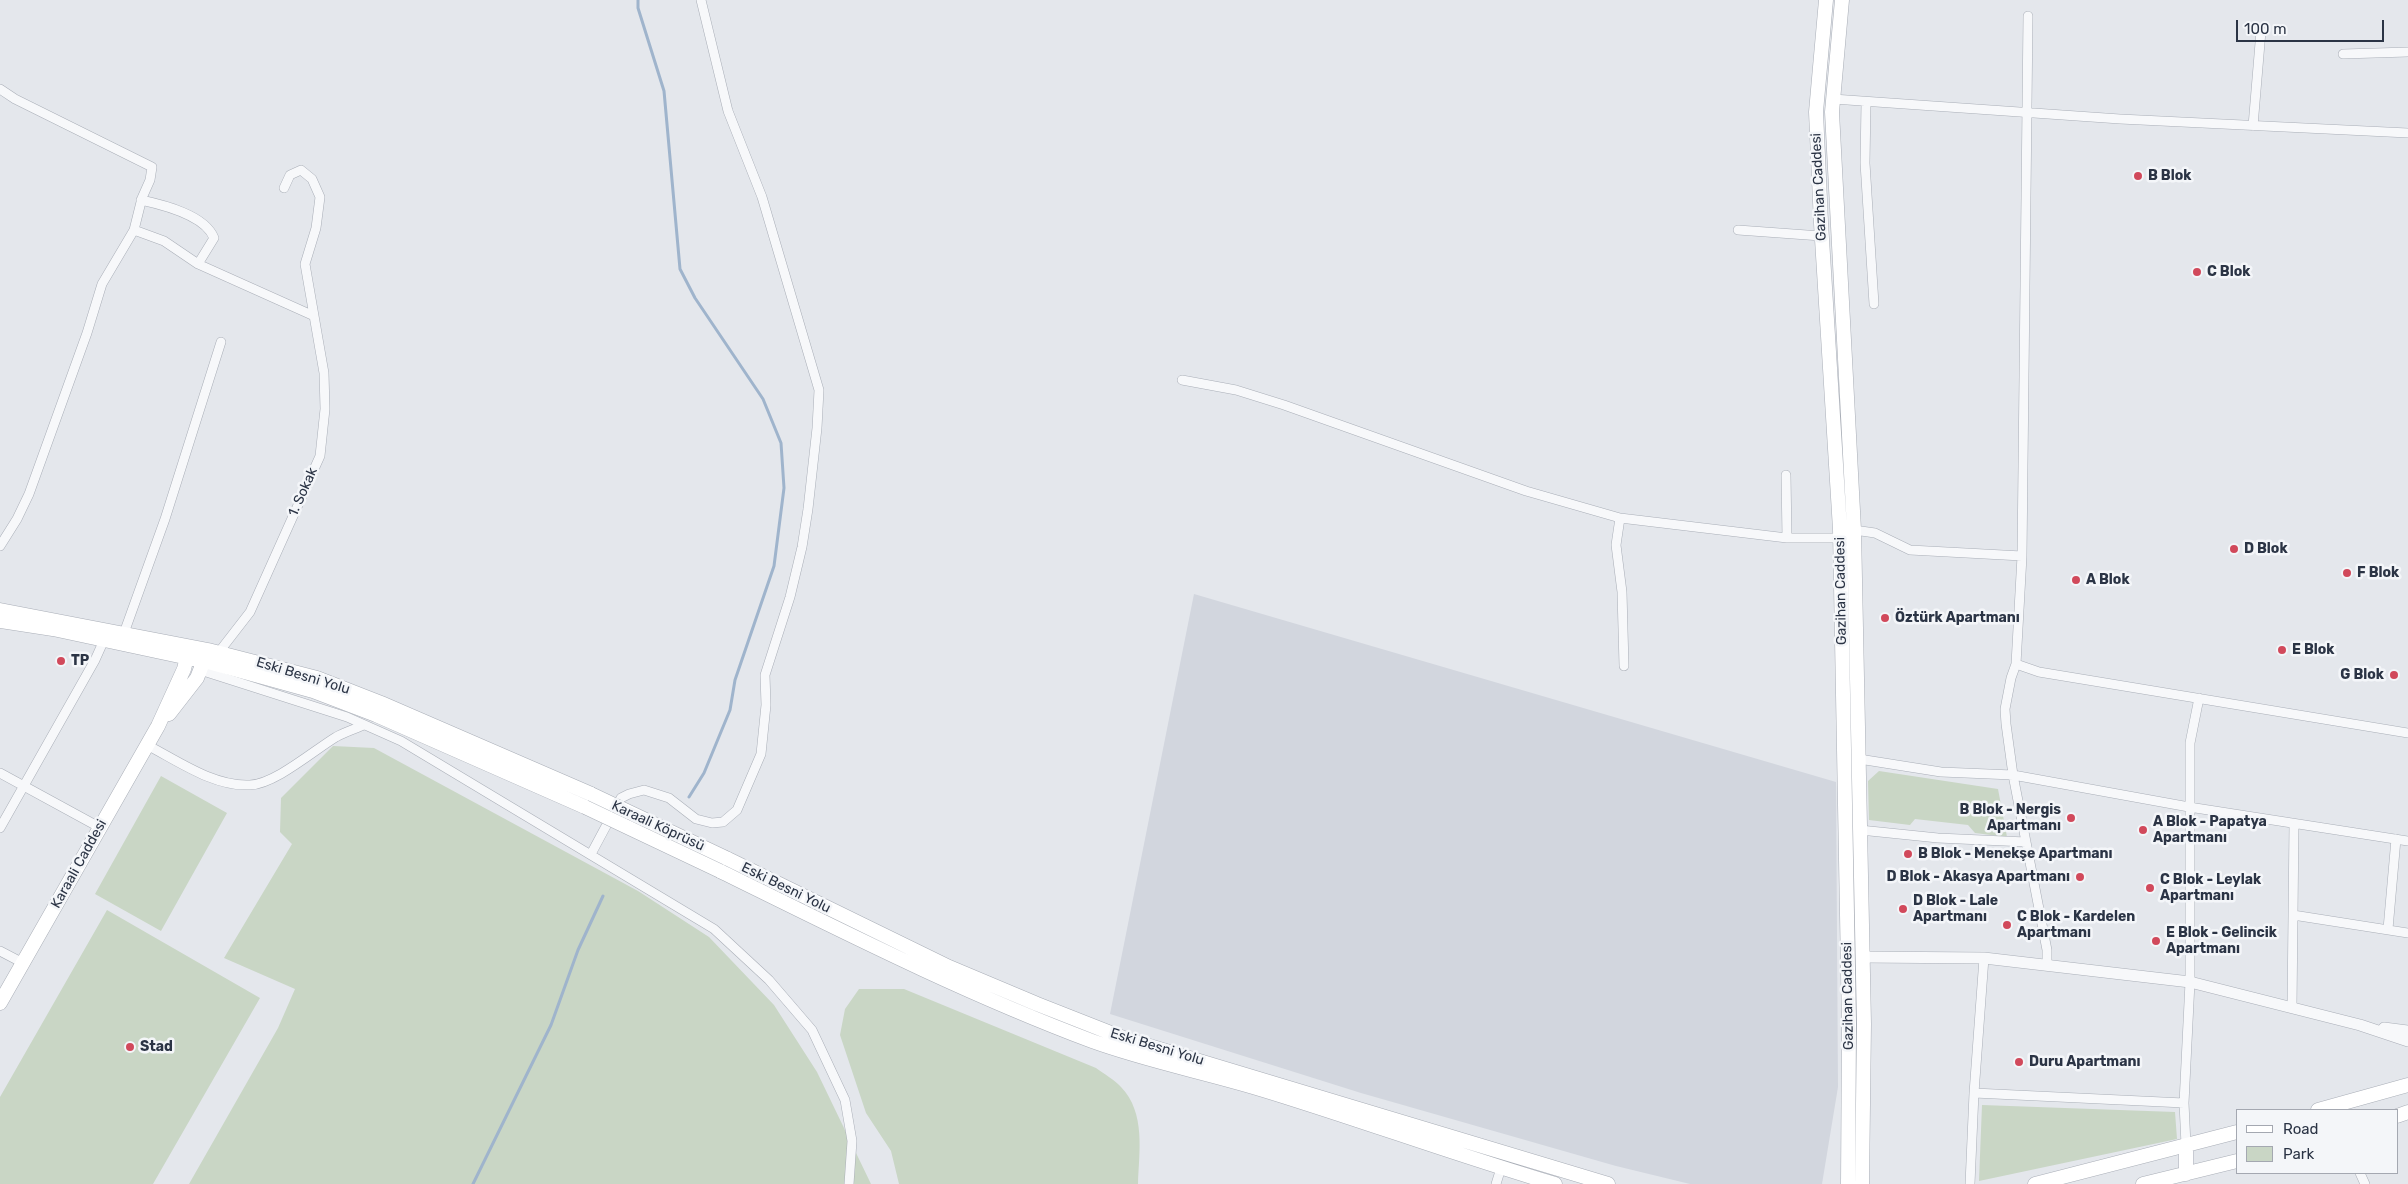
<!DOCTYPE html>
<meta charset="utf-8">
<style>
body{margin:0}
#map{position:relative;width:2408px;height:1184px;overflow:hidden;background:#e4e7ec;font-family:Rubik,sans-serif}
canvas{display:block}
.legend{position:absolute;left:2236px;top:1109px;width:162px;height:65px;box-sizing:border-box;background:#f4f6f9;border:1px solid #a4a8b1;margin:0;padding:6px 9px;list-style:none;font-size:15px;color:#2b3445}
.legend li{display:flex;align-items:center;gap:10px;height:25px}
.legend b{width:25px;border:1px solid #a4a8b1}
.scale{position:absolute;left:2236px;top:20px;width:148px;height:22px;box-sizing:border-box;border:2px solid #2b3445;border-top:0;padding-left:6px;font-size:15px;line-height:18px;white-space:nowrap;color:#2b3445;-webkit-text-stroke:4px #f4f6f9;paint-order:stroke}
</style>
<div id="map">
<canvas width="2408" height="1184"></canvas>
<ul class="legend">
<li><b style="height:6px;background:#fff"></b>Road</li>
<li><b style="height:14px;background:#c9d6c5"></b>Park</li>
</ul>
<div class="scale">100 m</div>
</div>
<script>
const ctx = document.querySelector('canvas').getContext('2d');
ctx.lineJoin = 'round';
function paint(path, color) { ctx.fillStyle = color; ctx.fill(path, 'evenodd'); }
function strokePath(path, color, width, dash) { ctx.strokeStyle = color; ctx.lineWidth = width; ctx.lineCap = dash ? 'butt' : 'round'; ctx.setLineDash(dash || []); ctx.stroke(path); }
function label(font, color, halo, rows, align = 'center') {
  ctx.font = font + ' Rubik,sans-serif'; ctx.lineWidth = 5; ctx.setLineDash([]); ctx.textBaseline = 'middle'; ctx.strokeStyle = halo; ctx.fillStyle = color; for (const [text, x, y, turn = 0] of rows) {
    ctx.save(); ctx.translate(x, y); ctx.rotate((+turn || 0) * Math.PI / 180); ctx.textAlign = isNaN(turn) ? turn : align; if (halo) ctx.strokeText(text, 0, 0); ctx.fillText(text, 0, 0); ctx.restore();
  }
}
paint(new Path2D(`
 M1194 594 1836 782 1838 1087 1822 1184H1690L1616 1166 1361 1093 1110 1014Z`), '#d2d6de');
paint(new Path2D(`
 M333 746 374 748 638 891 709 937 774 1005 817 1072 871 1184H189L278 1028 295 989 224 958 292 844 280 832 281 798Z
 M1879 771 1998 789 2007 837 1975 833 1968 825 1915 819 1910 825 1869 820 1868 781Z
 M161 776 227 813 161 931 95 894Z
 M107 910 260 998 153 1184H0V1097Z
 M859 989H904L1096 1068C1104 1074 1115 1080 1121 1087 1146 1113 1139 1152 1138 1184H899L891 1151 866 1113 840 1035 845 1009Z
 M1982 1105 2175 1112 2177 1139 1979 1181Z`), '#c9d6c5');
strokePath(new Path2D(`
 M638 0V8L664 91 680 269 695 298 763 399 781 443 784 488 774 566 735 680 730 710 704 773 689 797
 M473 1184 551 1025 578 950 603 896`), '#9fb4cc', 3);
const minor = new Path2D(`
 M2028 16 2022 556 2016 664 2011 678 2005 709 2006 724 2013 775 2047 950V965
 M2343 54 2408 52
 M0 89 15 99 152 167 150 180 142 198 134 230 102 284 87 333 29 494 17 519 0 546
 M1833 99 2120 119 2408 133
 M1866 103 1865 163 1874 304
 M2253 126 2261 31
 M141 200C164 205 205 215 214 238L198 264
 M134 230 164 241 198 264 314 316
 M1738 230 1821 236
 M1182 380 1236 390 1284 405 1526 491 1620 518 1787 538H1840
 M1786 475 1787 538
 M1620 518 1616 545 1622 592 1624 666
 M1854 530 1875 533 1910 550 2022 556
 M124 633 165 519 221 342
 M219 652 250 612 320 456 325 409 324 373 305 264 316 228 320 197 312 179 301 170 290 175 284 188
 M2016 664 2039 672 2408 733
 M200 670 347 717 401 741 714 929 769 980 812 1030 845 1100 852 1141 849 1184
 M147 745C178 761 214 787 250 785 275 784 313 751 336 737 345 732 355 729 364 725
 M1859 759 1941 772 2013 775 2189 807 2408 841
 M0 773 99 827
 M0 828 95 660 104 640
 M1860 830 1938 838 2026 842
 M591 854 621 798 629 794 644 790 669 798 696 819 712 823 723 822 737 810 761 754 766 705 765 675 790 597 802 547 808 509 817 428 819 390 762 197 728 111 701 0
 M2293 915 2408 933
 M2388 929 2396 839
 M0 951 23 963
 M2292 1007 2294 824
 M1974 1093 2184 1103
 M2186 1145 2184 1103 2190 982V743L2199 698
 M2360 1173 2365 1184
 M1496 1184 1501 1168
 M1970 1184 1974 1093 1984 958`);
const tertiary = new Path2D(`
 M1862 957 1984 958 2190 982 2360 1025 2408 1041
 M2384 1028 2408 1031`);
const secondary = new Path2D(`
 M1826 0 1816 112 1821 223 1840 529 1849 1024 1848 1184
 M1842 0 1832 112 1854 530 1864 1024 1862 1184
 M0 610 208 650 317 678 381 703 591 794
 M0 621 53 629 212 663 313 691 376 715 585 807
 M169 714 197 678 206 655
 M726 858 949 967 1037 1004 1126 1039 1608 1184
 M720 871C842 931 964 993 1092 1041 1147 1061 1204 1072 1260 1089 1359 1119 1456 1155 1555 1184
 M0 1003 158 726 184 669 189 649
 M2318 1110 2408 1085
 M2397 1116 2408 1112
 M2186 1145V1174
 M2035 1184 2237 1132
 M2143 1184 2237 1161`);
strokePath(minor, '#a9aeb7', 10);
strokePath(tertiary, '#a9aeb7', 12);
strokePath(secondary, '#a9aeb7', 15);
strokePath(minor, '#f7f8fa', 9);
strokePath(tertiary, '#f7f8fa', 11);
strokePath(secondary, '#fff', 14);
const secondaryBridge = new Path2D(`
 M591 794 726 858
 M585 807 720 871`);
strokePath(secondaryBridge, '#a9aeb7', 15, []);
strokePath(secondaryBridge, '#fff', 14);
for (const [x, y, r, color] of [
 [2138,176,5,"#d1495b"],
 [2197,272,5,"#d1495b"],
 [2234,549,5,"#d1495b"],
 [2347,573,5,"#d1495b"],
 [2076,580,5,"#d1495b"],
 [1885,618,5,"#d1495b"],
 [2282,650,5,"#d1495b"],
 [61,661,5,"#d1495b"],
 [2394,675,5,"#d1495b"],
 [2071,818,5,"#d1495b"],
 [2143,830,5,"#d1495b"],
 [1908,854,5,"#d1495b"],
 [2080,877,5,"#d1495b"],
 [2150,888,5,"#d1495b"],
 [1903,909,5,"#d1495b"],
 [2007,925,5,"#d1495b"],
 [2156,941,5,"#d1495b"],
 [130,1047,5,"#d1495b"],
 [2019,1062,5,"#d1495b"]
]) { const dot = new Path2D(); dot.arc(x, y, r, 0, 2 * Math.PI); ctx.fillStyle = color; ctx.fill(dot); strokePath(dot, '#f4f6f9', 2); }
label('bold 14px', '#2b3445', '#f4f6f9', [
 ["B Blok",2148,176],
 ["C Blok",2207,272],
 ["D Blok",2244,549],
 ["F Blok",2357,573],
 ["A Blok",2086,580],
 ["Öztürk Apartmanı",1895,618],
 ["E Blok",2292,650],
 ["TP",71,661],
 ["G Blok",2384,675,"right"],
 ["B Blok - Nergis",2061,810,"right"],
 ["Apartmanı",2061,826,"right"],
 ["A Blok - Papatya",2153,822],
 ["Apartmanı",2153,838],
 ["B Blok - Menekşe Apartmanı",1918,854],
 ["D Blok - Akasya Apartmanı",2070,877,"right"],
 ["C Blok - Leylak",2160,880],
 ["Apartmanı",2160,896],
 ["D Blok - Lale",1913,901],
 ["Apartmanı",1913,917],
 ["C Blok - Kardelen",2017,917],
 ["Apartmanı",2017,933],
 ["E Blok - Gelincik",2166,933],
 ["Apartmanı",2166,949],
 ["Stad",140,1047],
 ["Duru Apartmanı",2029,1062]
], 'left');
label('14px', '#2b3445', '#f4f6f9', [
 ["Gazihan Caddesi",1819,187,-93],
 ["1. Sokak",303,492,-66],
 ["Gazihan Caddesi",1841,591,-91],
 ["Eski Besni Yolu",303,676,17],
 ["Karaali Köprüsü",658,826,25],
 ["Karaali Caddesi",79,864,-61],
 ["Eski Besni Yolu",786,888,26],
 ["Gazihan Caddesi",1848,996,-91],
 ["Eski Besni Yolu",1157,1047,17]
]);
</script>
